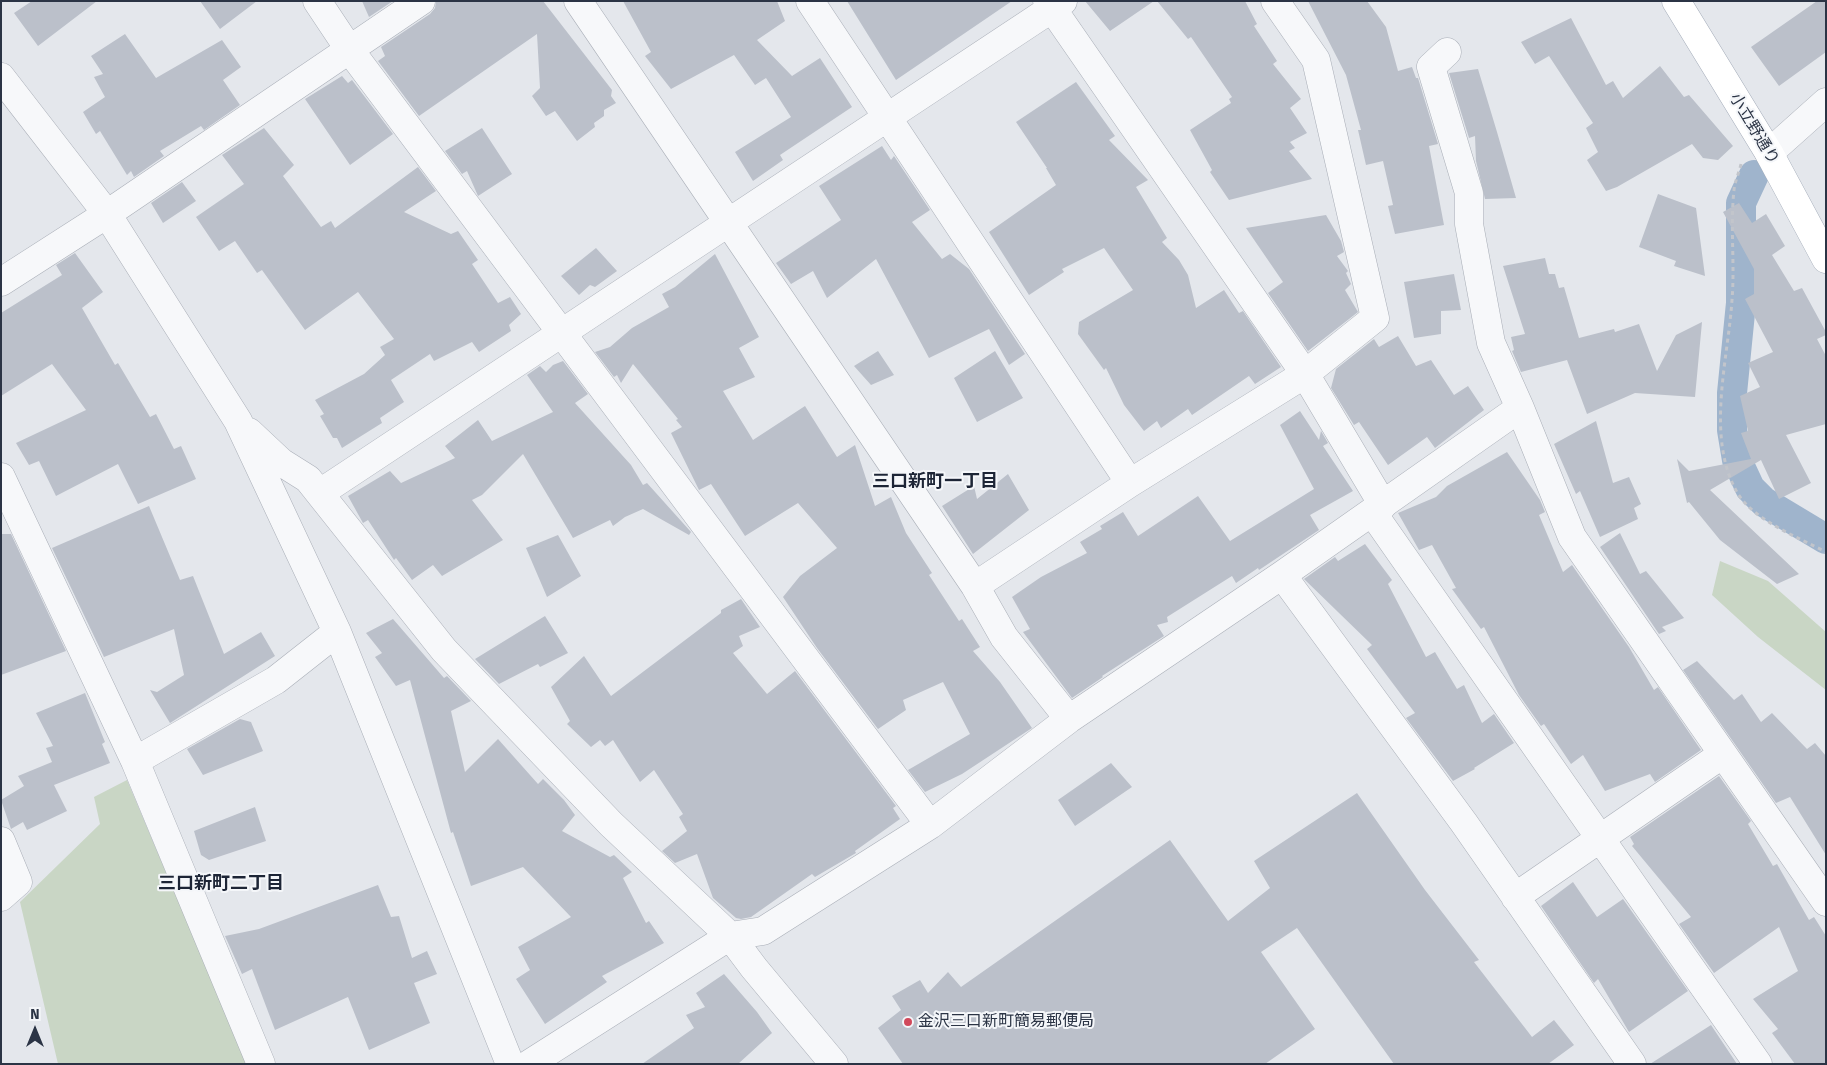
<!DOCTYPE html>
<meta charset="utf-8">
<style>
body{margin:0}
#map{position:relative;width:1827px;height:1065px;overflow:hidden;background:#e4e7ec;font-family:"Fira Sans",sans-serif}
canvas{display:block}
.frame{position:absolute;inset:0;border:2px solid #2b3445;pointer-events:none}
.north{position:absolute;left:10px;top:1005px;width:50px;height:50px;-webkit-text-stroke:4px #f4f6f9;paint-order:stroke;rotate:0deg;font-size:14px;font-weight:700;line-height:20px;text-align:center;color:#2b3445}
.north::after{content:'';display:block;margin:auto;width:18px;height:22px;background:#2b3445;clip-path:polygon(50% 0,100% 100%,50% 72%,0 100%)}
</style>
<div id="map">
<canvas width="1827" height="1065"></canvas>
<div class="frame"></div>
<div class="north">N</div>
</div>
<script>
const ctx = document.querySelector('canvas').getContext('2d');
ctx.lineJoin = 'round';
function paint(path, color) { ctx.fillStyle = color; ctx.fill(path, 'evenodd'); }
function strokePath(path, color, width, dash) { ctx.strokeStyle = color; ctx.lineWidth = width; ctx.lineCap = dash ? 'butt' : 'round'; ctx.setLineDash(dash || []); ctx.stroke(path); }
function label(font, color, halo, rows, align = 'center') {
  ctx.font = font + ' "Fira Sans","Noto Sans JP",sans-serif'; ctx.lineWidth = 4; ctx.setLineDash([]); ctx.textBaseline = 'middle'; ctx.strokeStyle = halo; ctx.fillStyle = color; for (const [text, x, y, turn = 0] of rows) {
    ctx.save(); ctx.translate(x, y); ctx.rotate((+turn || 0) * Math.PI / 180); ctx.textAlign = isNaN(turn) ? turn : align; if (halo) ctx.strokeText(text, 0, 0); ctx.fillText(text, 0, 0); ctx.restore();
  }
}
paint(new Path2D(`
 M1720 561 1768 581 1826 632V690L1758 637 1712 595Z
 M127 780 247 1064H58L20 902 100 824 94 797Z`), '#c9d6c5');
strokePath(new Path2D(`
 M1754 175 1741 203V303L1732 393V430L1737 460 1750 488 1764 502 1826 539`), '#9fb4cc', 30);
paint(new Path2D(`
 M32 1H97L38 46 14 13Z
 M200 1H257L220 29Z
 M362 1H393L369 17Z
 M436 1H543L612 90 611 96 616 103 604 110V116L594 123 595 127 577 141 555 111 546 116 532 96 540 88 537 34 419 116 378 61 385 56 381 47 430 14 435 8Z
 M623 1H777L785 21 757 40 792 76 820 58 852 107 780 155 783 160 753 181 735 152 791 117 766 78 755 85 734 55 671 89 645 56 651 52Z
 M847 1H1012L896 80Z
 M1085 1H1154L1110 31Z
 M1157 1H1245L1257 24 1254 26 1277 61 1273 64 1301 99 1290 108 1307 133 1290 142 1295 148 1289 151 1312 179 1229 200 1210 172 1212 170 1190 130 1231 103 1229 99 1232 97 1191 37 1188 39Z
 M1308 1H1367L1386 27 1398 71 1412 67 1416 78H1418L1438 144 1429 146 1444 225 1395 234 1388 206 1393 205 1383 161 1366 165 1358 130H1361L1346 75Z
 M1817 1H1826V52L1779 86 1751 47Z
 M1571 18 1606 85 1613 81 1623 98 1660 66 1684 97 1689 95 1733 146 1718 160 1703 158 1692 144 1617 187 1606 191 1587 160 1598 152 1586 128 1593 123 1549 56 1535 64 1521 42Z
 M125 34 156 78 222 40 241 67 223 80 240 105 204 130 201 126 160 151 164 156 134 177 131 171 127 175 100 131 96 134 83 112 105 97 94 77 103 74 91 56Z
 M1478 69 1497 132 1516 198 1485 199 1476 161 1475 136 1469 138 1449 73Z
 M342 76 348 83 352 80 393 134 350 165 305 99Z
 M1076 82 1115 136 1109 140 1148 180 1136 187 1167 238 1162 242 1179 260 1188 275 1196 308 1224 290 1239 313 1243 311 1281 367 1255 384 1249 376 1192 415 1188 409 1161 428 1157 421 1144 431 1124 405 1106 368 1104 370 1078 334 1079 322 1133 290 1104 248 1062 269 1064 272 1029 295 989 232 1056 185 1046 168H1047L1016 122Z
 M264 128 294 165 283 176 321 227 331 221 335 228 418 167 436 191 404 212 451 234 458 231 478 260 472 264 498 303 510 297 521 314 509 325 511 331 479 352 472 342 434 361 430 354 391 380 404 402 380 418 382 423 342 448 337 438H333L320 416 324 414 315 400 364 374 385 355 380 347 394 339 358 292 305 330 262 270 257 273 235 241 219 251 196 217 244 184 222 155Z
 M482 128 512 174 478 196 467 171 462 174 445 151Z
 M882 146 891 160 894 156 930 210 912 222 942 259 950 254 969 269 1025 354 1009 365 989 329 929 358 876 259 827 298 813 271 791 284 776 263 841 220 819 186Z
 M182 182 196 201 163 223 151 203Z
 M1658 194 1696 208 1705 276 1674 266 1676 261 1639 247Z
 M1739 203 1752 223 1766 214 1785 246 1772 255 1794 291 1802 288 1826 332V335L1817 339 1826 356V424L1786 435 1811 483 1779 499 1761 460 1710 490 1799 574 1777 584 1720 540 1689 502 1687 503 1677 459 1689 471 1751 459 1741 433 1748 431 1740 396 1760 387 1748 363 1773 352 1745 299 1754 294V269L1723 212Z
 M1326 215 1341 241 1344 252 1337 256 1348 271 1346 273 1351 284 1345 290 1358 312 1308 351 1268 293 1283 282 1246 228Z
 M596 248 617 271 595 287 590 285 579 295 561 276Z
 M75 253 103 292 82 308 115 365 118 363 150 417 156 414 174 449 181 446 196 479 138 504 118 464 56 496 39 461 29 465 16 443 86 410 52 364 1 396V313L62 275 56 265Z
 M715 254 759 337 739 348 755 377 723 391 753 440 805 406 837 457 855 445 875 506 891 497 906 533 932 573 929 575 959 621 962 619 980 647 973 651 1000 682 1032 728 962 774 925 792 908 770 970 734 943 682 903 700 906 710 878 729 817 648 783 597 800 576 837 548 798 503 745 536 711 484 699 490 671 433 682 427 676 420 678 419 633 364 621 383 617 375 614 377 595 352 610 347 632 328 669 307 662 294 675 287Z
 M1545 258 1549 274H1555L1559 288 1564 287 1579 338 1614 329 1615 332 1639 324 1657 371 1676 335 1702 322 1695 397 1635 393 1587 414 1567 360 1521 372 1512 351 1514 350 1511 337 1525 334 1503 266Z
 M1454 274 1461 310 1441 311V334L1414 338 1404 282Z
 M1398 336 1416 366 1431 360 1454 395 1468 386 1484 410 1435 448 1427 437 1388 465 1359 422 1354 425 1331 388 1336 369 1374 339 1379 347Z
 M878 351 894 375 871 385 854 366Z
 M995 351 1023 398 977 422 954 378Z
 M563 361 588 394 575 403 631 465 643 485 647 483 691 532 689 535 643 509 625 517 613 526 610 520 573 538 523 454 482 495 472 500 503 540 442 576 433 565 412 580 396 558 394 560 368 520 363 523 348 496 390 471 401 483 455 458 445 446 478 420 492 441 553 412 527 375 540 366 546 372 553 365Z
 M1300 411 1319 440 1321 431 1328 443 1323 446 1353 491 1310 515 1319 530 1259 570 1258 568 1236 583 1232 576 1167 617 1168 622 1157 625 1164 636 1102 676 1103 677 1072 698 1023 632 1030 629 1012 597 1041 577 1087 553 1080 542 1102 529 1100 526 1123 512 1138 536 1198 496 1230 541 1314 489 1280 425Z
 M1596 421 1613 483 1629 477 1641 504 1634 508 1638 519 1600 537 1580 491 1576 494 1554 444Z
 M1507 452 1540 500 1545 512 1539 515 1563 572 1572 565 1629 647 1654 690 1658 687 1701 750 1655 782 1650 774 1605 791 1583 755 1571 764 1544 724 1541 726 1519 695 1484 627 1481 629 1452 589 1456 588 1432 545 1419 550 1398 513 1436 497 1447 486Z
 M1008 474 1029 510 973 554 942 506 974 486 977 499Z
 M149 506 180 580 193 576 224 654 261 632 275 656 170 723 150 690 157 692 184 675 174 629 104 657 52 548Z
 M1620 533 1640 574 1646 571 1684 618 1662 627 1666 631 1659 634 1600 547Z
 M1 534H11L66 651 1 675Z
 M558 535 581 576 547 597 526 548Z
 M1365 544 1392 580 1388 584 1426 657 1435 652 1457 689 1464 685 1482 723 1494 714 1514 743 1474 768 1475 769 1453 781 1406 718 1415 713 1367 649 1372 645 1304 579 1335 557 1338 561Z
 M741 599 760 627 739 636 743 646 733 653 767 694 795 671 896 806 893 808 900 819 855 851 856 853 815 877 812 874 751 917 741 919 736 918 713 898 697 854 675 863 662 851 687 831 679 817 683 814 654 770 640 782 613 740 605 746 600 740 591 747 567 724 570 721 551 687 584 656 611 696 721 613V610Z
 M545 616 568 653 540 667 538 664 499 684 475 659Z
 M393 619 444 678 447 676 471 701 451 711 465 772 498 739 538 784 543 779 564 800 575 815 562 831 610 857 614 855 632 872 623 878 646 923 649 921 664 943 602 976 607 982 545 1024 516 979 530 970 518 947 571 917 523 867 471 886 453 832 451 833 410 680 396 686 375 657 382 653 366 633Z
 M1697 661 1734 700 1742 694 1761 722 1772 713 1807 749 1815 743 1826 756V855L1790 797 1776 803 1683 670Z
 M85 693 105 742 102 744 110 763 54 785 67 811 27 830 23 822 11 829 1 800 24 786 18 776 52 762 46 748 53 746 36 713Z
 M240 719 251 722 263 751 203 775 187 749Z
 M1111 763 1132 787 1075 826 1058 800Z
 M1719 776 1751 821 1748 824 1773 866 1777 864 1809 920 1814 917 1826 936V1064H1795L1772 1033 1778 1029 1753 999 1798 971 1779 927 1714 973 1679 924 1691 917 1632 846 1634 844 1630 837Z
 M1357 793 1425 890 1479 960 1474 962 1532 1037 1554 1020 1574 1045 1548 1064H1394L1297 928 1261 952 1315 1029 1265 1064H903L878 1028 901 1010 892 996 920 980 928 993 948 972 961 987 1170 840 1228 921 1270 888 1254 861Z
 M255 807 266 841 209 860 201 855 194 831Z
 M1573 882 1597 917 1623 899 1688 991 1629 1032 1598 979 1594 983 1541 906Z
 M378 885 391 917 399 916 412 958 427 951 437 974 414 983 430 1023 369 1050 348 997 275 1030 252 969 242 974 225 936 259 929Z
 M724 974 757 1012 772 1033 738 1064H642L694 1028 686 1015 705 1007 696 993Z
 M1711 1025 1737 1064H1650Z`), '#bbc0ca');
const minor = new Path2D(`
 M317 1 349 49 930 825
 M578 1 975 586 1004 637 1069 719
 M810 1 1130 483
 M1047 1 1305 374 1383 505
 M1447 52 1431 67 1469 193V224L1491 343 1520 408
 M1 77 107 214 238 421 337 632 510 1064
 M1769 153 1826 102
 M1 282 107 214 421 1
 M249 432 281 462 308 479 444 650 611 824 730 936 754 968 834 1064
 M1 477 135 761 261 1064
 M320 493 1063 1
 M1372 512 1758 1064
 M1282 575 1464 823 1632 1064
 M975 586 1130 483 1305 374 1375 318 1316 60 1275 1
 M135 761 276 680 337 632
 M1 841 18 882 1 897
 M1515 897 1723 754
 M529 1064 730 936 763 931 930 825 1069 719 1282 575 1520 408 1572 537 1826 902`);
const major = new Path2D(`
 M1676 1 1769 153 1826 259`);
strokePath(minor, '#a9aeb7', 29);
strokePath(major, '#a3abb8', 29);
strokePath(new Path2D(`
 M1741 164C1739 173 1735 181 1734 190 1730 226 1735 264 1732 300 1728 361 1705 438 1738 494 1754 520 1799 538 1826 552`), '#c2c5cb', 3, [4, 4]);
strokePath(minor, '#f7f8fa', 28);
strokePath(major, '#fff', 28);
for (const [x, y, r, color] of [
 [908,1022,5,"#d1495b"]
]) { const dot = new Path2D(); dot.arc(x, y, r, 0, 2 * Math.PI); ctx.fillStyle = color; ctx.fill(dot); strokePath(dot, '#f4f6f9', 2); }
label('16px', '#2b3445', '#f4f6f9', [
 ["小立野通り",1754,129,59]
]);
label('16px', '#2b3445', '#f4f6f9', [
 ["金沢三口新町簡易郵便局",918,1022]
], 'left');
label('bold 18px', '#1d2536', '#f4f6f9', [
 ["三口新町一丁目",935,482],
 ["三口新町二丁目",221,884]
]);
</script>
